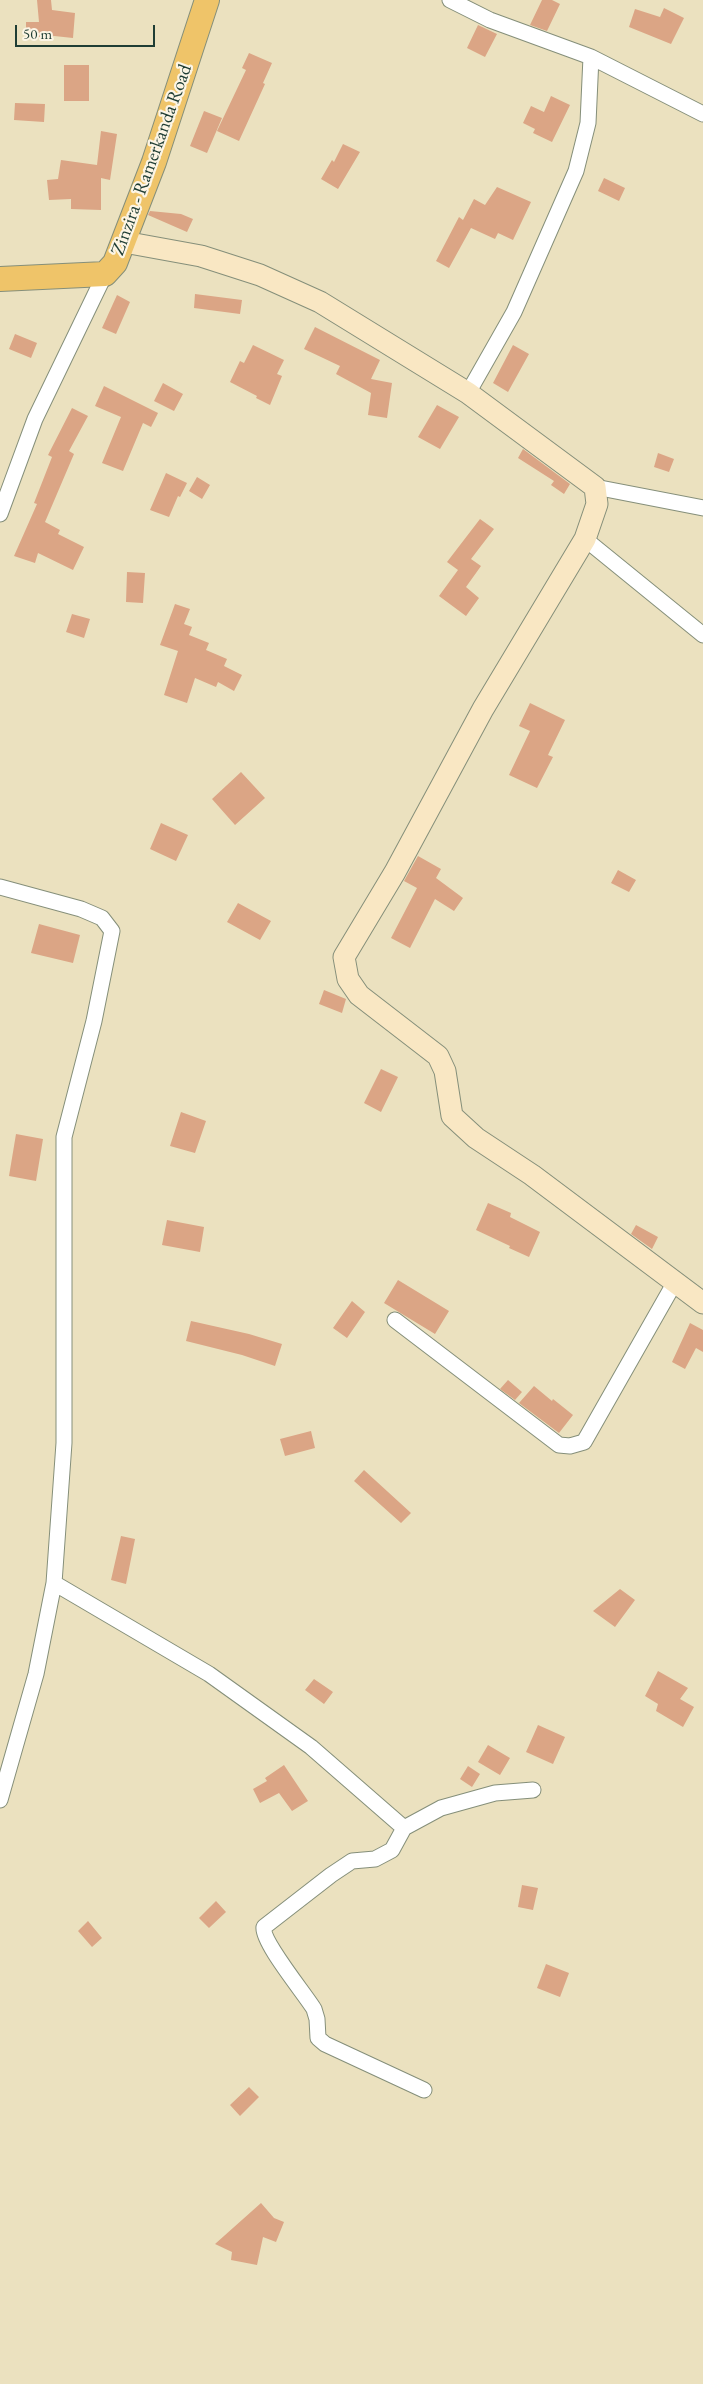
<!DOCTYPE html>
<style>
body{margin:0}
#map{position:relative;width:703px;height:2384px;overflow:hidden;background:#ebe1bf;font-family:"EB Garamond",serif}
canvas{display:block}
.scale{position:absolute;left:15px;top:25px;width:140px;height:22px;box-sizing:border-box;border:2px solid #1f3d34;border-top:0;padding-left:6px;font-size:15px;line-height:18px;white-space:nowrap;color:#1f3d34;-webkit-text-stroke:4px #fcf5e5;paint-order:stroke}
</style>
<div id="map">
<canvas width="703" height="2384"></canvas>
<div class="scale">50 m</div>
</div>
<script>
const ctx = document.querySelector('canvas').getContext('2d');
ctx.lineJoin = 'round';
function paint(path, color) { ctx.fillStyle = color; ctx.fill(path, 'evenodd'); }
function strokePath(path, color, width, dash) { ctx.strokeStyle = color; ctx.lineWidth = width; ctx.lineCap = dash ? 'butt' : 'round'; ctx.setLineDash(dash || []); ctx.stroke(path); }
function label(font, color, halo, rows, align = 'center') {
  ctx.font = font + ' "EB Garamond",serif'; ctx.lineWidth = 4.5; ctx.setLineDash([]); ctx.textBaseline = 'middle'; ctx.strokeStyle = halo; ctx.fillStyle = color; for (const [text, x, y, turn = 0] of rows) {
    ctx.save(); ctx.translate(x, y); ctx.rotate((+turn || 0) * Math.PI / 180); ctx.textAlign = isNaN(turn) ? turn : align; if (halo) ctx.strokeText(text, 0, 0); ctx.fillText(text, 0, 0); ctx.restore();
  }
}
paint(new Path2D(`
 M37 0H51L52 10 75 13 73 38 45 35V37H26V22H39Z
 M542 0H552L560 4 547 31 530 25Z
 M664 8 684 18 671 44 629 27 635 9 660 17Z
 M478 25 497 34 485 57 467 48Z
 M249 53 272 63 263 83 265 84 239 141 217 131 246 70 242 68Z
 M64 65H89V101H64Z
 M551 96 570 105 552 142 533 133 535 129 523 123 531 106 544 112Z
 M15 103 45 104 44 122 14 120Z
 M204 111 222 118 207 153 190 146Z
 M101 131 117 134 110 180 101 178V210L71 209V199L49 200 47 180 58 179 61 160 97 165Z
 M343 144 360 152 338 189 321 179 332 160 334 162Z
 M604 178 625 188 619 201 598 191Z
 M497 187 531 202 513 240 498 233 495 239 471 228 449 268 436 261 459 217 463 220 474 199 485 205Z
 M150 211 181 214 193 219 187 232 148 215Z
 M195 294 242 300 240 314 194 308Z
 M117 295 130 302 116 334 102 328Z
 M315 327 380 360 371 379 392 383 387 418 368 415 371 393 336 374 340 366 304 349Z
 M15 334 37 343 31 358 9 349Z
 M253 345 284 360 277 374 282 376 270 405 256 398 257 396 230 382 240 361 244 363Z
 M513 345 529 354 508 392 493 383Z
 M163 383 183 394 174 411 154 401Z
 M104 386 158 413 151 427 143 423 123 471 102 463 121 417 95 406Z
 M437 405 459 417 440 449 418 437Z
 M72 408 88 416 69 451 74 454 45 522 60 530 58 534 84 547 73 570 38 553 35 563 14 556 37 504 34 503 52 457 48 455Z
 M523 449 570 484 564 494 551 485 554 481 518 458Z
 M658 453 674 459 669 472 654 467Z
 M166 473 187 483 180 497 178 496 169 517 150 510Z
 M197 477 210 485 202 499 189 491Z
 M480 519 494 529 471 559 481 566 466 587 479 598 466 616 439 596 458 570 447 562Z
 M127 572 145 573 143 603 126 602Z
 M175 604 190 609 184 624 192 627 189 635 209 643 206 650 227 659 224 666 242 675 234 691 218 682 216 687 195 678 187 703 164 695 178 651 160 645Z
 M72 614 90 619 84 638 66 632Z
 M530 703 565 720 548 755 553 757 537 788 509 775 530 731 519 726Z
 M241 772 265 798 235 825 212 799Z
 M161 823 188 835 176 861 150 849Z
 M418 856 441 869 436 878 463 898 454 911 435 899 410 948 391 938 417 888 404 881Z
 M618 870 636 880 629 892 611 883Z
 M238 903 271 921 260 940 227 922Z
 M39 924 80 935 73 963 31 953Z
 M324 990 346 999 342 1013 319 1004Z
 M381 1069 398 1077 381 1112 364 1103Z
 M181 1112 206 1121 195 1153 170 1146Z
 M16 1134 43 1139 36 1181 9 1176Z
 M488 1203 511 1213 510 1217 540 1232 529 1257 509 1248 510 1246 476 1230Z
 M167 1220 204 1227 200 1252 162 1245Z
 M636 1225 658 1237 652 1249 631 1234Z
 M398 1280 449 1311 435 1334 384 1303Z
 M352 1301 365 1312 347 1338 333 1328Z
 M191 1321 249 1334 282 1344 275 1366 242 1355 186 1341Z
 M690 1323 703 1330V1352L696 1348 685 1369 672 1362Z
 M508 1380 522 1392 515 1400 500 1389Z
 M534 1386 552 1401 553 1399 573 1415 559 1433 519 1403Z
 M311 1431 315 1448 285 1456 280 1439Z
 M364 1470 411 1513 401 1523 354 1481Z
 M121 1536 135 1539 126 1584 111 1580Z
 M620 1589 635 1600 615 1627 593 1611Z
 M658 1671 688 1688 680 1699 694 1707 683 1727 656 1711 658 1704 645 1696Z
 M314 1679 333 1692 324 1704 305 1690Z
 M538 1725 565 1737 553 1764 526 1752Z
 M488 1745 510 1758 500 1775 478 1762Z
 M284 1765 308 1801 292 1811 279 1793 260 1803 253 1789 267 1781 265 1778Z
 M468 1766 480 1774 472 1787 460 1779Z
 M522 1885 538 1888 533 1910 518 1907Z
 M216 1901 226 1912 209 1928 199 1918Z
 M88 1921 102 1938 92 1947 78 1931Z
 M546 1964 569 1973 560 1997 537 1988Z
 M249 2087 259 2097 240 2116 230 2105Z
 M261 2203 274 2218 284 2222 276 2242 263 2237 257 2265 231 2260 232 2252 215 2244Z`), '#dba585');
const street = new Path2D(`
 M450 0 490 20 591 57 703 114
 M468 393 514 312 576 171 588 123 591 57
 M595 487 703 508
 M0 514 35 419 105 274
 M585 539 703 635
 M0 887 81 909 102 918 112 931 94 1021 64 1137V1443L54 1583 36 1674 0 1800
 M395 1320 559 1445 570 1446 584 1442 675 1282
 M54 1583 209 1674 311 1747 404 1828
 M424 2090 325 2044 318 2038 317 2019 314 2009C305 1994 261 1941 264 1927L331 1875 352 1861 375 1859 392 1850 404 1828 441 1808 495 1793 533 1790`);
const secondary = new Path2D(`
 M124 242 201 256 260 275 320 302 468 393 595 487 597 504 585 539 483 709 395 872 344 957 348 979 359 995 438 1056 445 1071 452 1116 476 1138 532 1175 703 1303`);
const primary = new Path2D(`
 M0 279 105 274 115 263 154 162 207 0`);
strokePath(street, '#858f7a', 17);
strokePath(secondary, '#858f7a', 23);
strokePath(primary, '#858f7a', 26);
strokePath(street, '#fff', 15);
strokePath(secondary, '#f9e7c3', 21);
strokePath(primary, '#efc469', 24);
label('19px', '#1f3d34', '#fcf5e5', [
 ["Zinzira - Ramerkanda Road",152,160,-70]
]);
</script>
